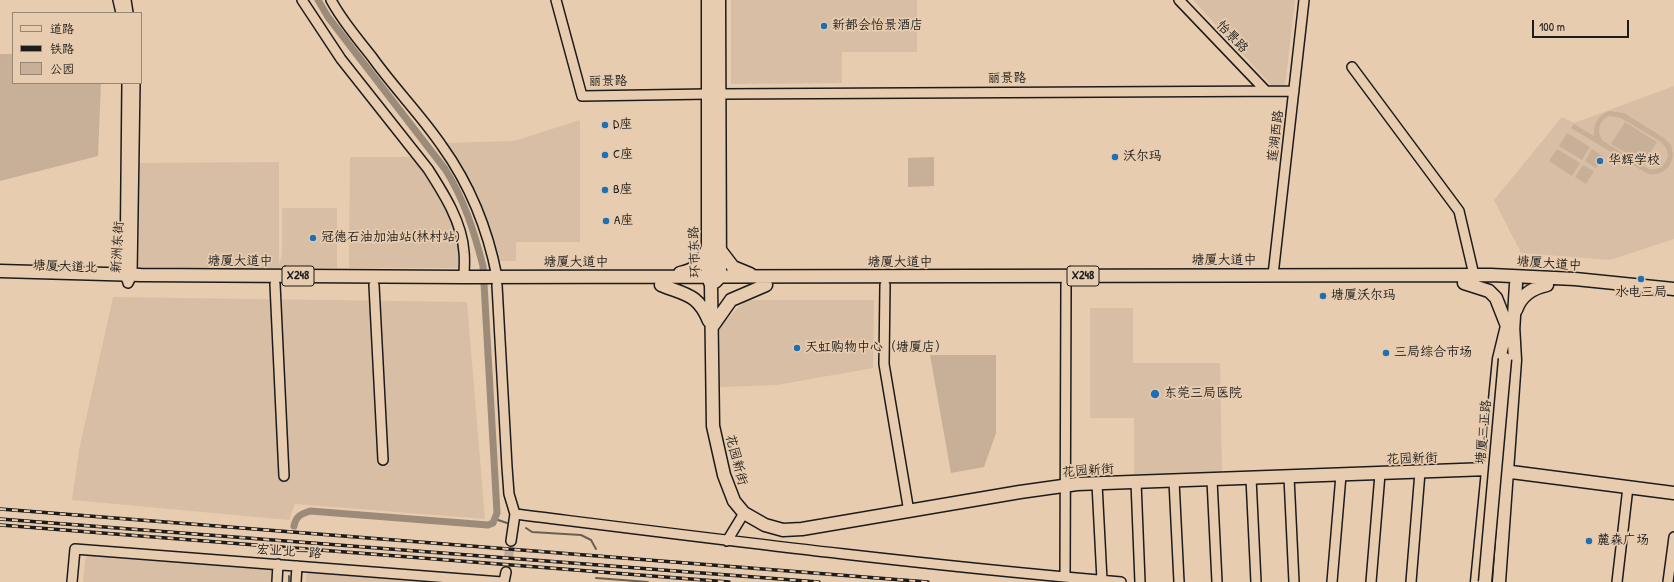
<!DOCTYPE html>
<meta charset="utf-8">
<style>
body{margin:0}
#map{position:relative;width:1674px;height:582px;overflow:hidden;background:#e8ccaf;font-family:"Patrick Hand","LXGW WenKai TC",sans-serif}
canvas{display:block}
.legend{position:absolute;left:12px;top:12px;width:130px;height:72px;box-sizing:border-box;background:#e8ccaf;border:1px solid #968674;margin:0;padding:5px 7px;list-style:none;font-size:12px;color:#1c1c1c}
.legend li{display:flex;align-items:center;gap:8px;height:20px}
.legend b{width:20px;border:1px solid #968674}
.scale{position:absolute;left:1532px;top:20px;width:97px;height:18px;box-sizing:border-box;border:2px solid #1c1c1c;border-top:0;padding-left:5px;font-size:12px;line-height:14px;white-space:nowrap;color:#1c1c1c;-webkit-text-stroke:3px #e8ccaf;paint-order:stroke}
</style>
<div id="map">
<canvas width="1674" height="582"></canvas>
<ul class="legend">
<li><b style="height:5px;background:#e8ccaf"></b>道路</li>
<li><b style="height:5px;background:#1c1c1c"></b>铁路</li>
<li><b style="height:11px;background:#c7b097"></b>公园</li>
</ul>
<div class="scale">100 m</div>
</div>
<script>
const ctx = document.querySelector('canvas').getContext('2d');
ctx.lineJoin = 'round';
function paint(path, color) { ctx.fillStyle = color; ctx.fill(path, 'evenodd'); }
function strokePath(path, color, width, dash) { ctx.strokeStyle = color; ctx.lineWidth = width; ctx.lineCap = dash ? 'butt' : 'round'; ctx.setLineDash(dash || []); ctx.stroke(path); }
function label(font, color, halo, rows, align = 'center') {
  ctx.font = font + ' "Patrick Hand","LXGW WenKai TC",sans-serif'; ctx.lineWidth = 3.5; ctx.setLineDash([]); ctx.textBaseline = 'middle'; ctx.strokeStyle = halo; ctx.fillStyle = color; for (const [text, x, y, turn = 0] of rows) {
    ctx.save(); ctx.translate(x, y); ctx.rotate((+turn || 0) * Math.PI / 180); ctx.textAlign = isNaN(turn) ? turn : align; if (halo) ctx.strokeText(text, 0, 0); ctx.fillText(text, 0, 0); ctx.restore();
  }
}
paint(new Path2D(`
 M731 0H917V52H842V83L731 84Z
 M1193 0H1295L1285 86 1271 85Z
 M1674 86V239L1610 260 1521 253 1494 200 1562 117 1574 123Z
 M580 120V242H516V261H498L445 143 514 141Z
 M350 157H414L436 190 457 233 460 252V268H349Z
 M279 162V264L282 255V208H337V268L139 269V163Z
 M113 297 467 302 485 519 295 504 289 520 72 500 79 450Z
 M746 300H874L873 368 777 385 720 387 719 327Z
 M1090 308H1133V363H1220L1222 472 1134 475V418H1090Z
 M86 553 275 569 274 582H83Z
 M307 572 423 582H306Z`), '#d8bea4');
paint(new Path2D(`
 M0 54H13V83H101L98 156 0 181Z
 M1609 111 1624 113 1664 138 1671 145 1673 155C1671 169 1661 176 1648 174L1571 128 1574 124 1594 136C1593 124 1597 116 1609 111ZM1610 116 1621 118 1661 142 1666 148 1668 155C1666 165 1659 171 1649 169L1603 141C1596 131 1599 120 1610 116Z
 M1625 122 1657 142 1643 163 1611 144Z
 M1567 133 1590 147 1582 160 1559 146Z
 M1557 149 1580 163 1572 176 1549 161Z
 M1592 149 1603 156 1596 168 1585 161Z
 M934 157V186L908 187V158Z
 M1583 165 1594 171 1586 184 1575 177Z
 M930 355H996V433L984 467 951 473Z`), '#c7b097');
strokePath(new Path2D(`
 M495 519 507 523
 M526 528 532 532 581 535 591 540 596 549
 M596 578 648 582
 M289 582V576`), '#695f54', 2);
strokePath(new Path2D(`
 M294 526C296 516 301 514 310 511L488 525 493 523 497 513 483 266C474 231 464 199 445 169L328 17 318 0`), '#9d8b79', 7);
strokePath(new Path2D(`
 M506 572 511 541`), '#bfa992', 9, [9, 4.5]);
const minor = new Path2D(`
 M118 0 121 13
 M126 0 128 13
 M302 0 341 59 428 169C444 194 462 222 464 252 465 260 464 269 464 277
 M331 0C342 21 358 39 372 57 394 88 421 115 442 146 470 185 488 230 497 277
 M556 0 582 96 708 94
 M1179 0 1266 91
 M1352 67 1459 211 1474 275
 M719 94 1294 91
 M1273 275 1304 0
 M127 280 125 275 127 83
 M128 283 132 275 135 83
 M275 284 284 476
 M374 285 383 460
 M497 285 507 467 509 494 515 514 511 541
 M885 285 884 364 909 512
 M1289 477 1294 582
 M1251 478 1256 582
 M1212 480 1217 582
 M1174 481 1179 582
 M1136 482 1140 582
 M1097 484 1102 580
 M515 514C716 539 918 565 1121 582
 M727 541 744 513
 M1065 577 1066 284
 M72 582 75 549 502 582
 M277 582 278 564
 M296 582 297 566
 M504 582 506 572
 M1332 582 1341 475
 M1371 582 1380 474
 M1411 582 1420 472
 M1617 582 1628 487
 M1668 582 1674 537`);
const major = new Path2D(`
 M708 0V277L711 285 713 426 724 475 734 501 744 513 765 525 783 530 802 529 1020 492 1077 484 1488 469 1674 493
 M720 250 733 267 750 274
 M0 271 141 275 464 277 1491 275 1575 279 1674 289
 M680 273C695 270 702 263 707 249
 M715 282 720 277 719 0
 M1464 283 1489 291 1496 298 1507 326 1499 359 1477 582
 M661 285C686 295 698 294 709 321
 M1516 310C1521 295 1532 288 1547 285
 M712 327 731 300 766 285
 M1513 332 1516 284
 M1499 582 1515 360 1513 325`);
strokePath(minor, '#1c1c1c', 12);
strokePath(major, '#1c1c1c', 15);
strokePath(minor, '#e8ccaf', 9);
strokePath(major, '#e8ccaf', 12);
const rail = new Path2D(`
 M0 509 928 582
 M0 519 819 582
 M0 525 729 582`);
strokePath(rail, '#1c1c1c', 3.5);
strokePath(rail, '#e8ccaf', 2, [6]);
const majorBridge = new Path2D(`
 M1485 582 1505 359`);
strokePath(majorBridge, '#1c1c1c', 15, []);
strokePath(majorBridge, '#e8ccaf', 12);
for (const [x, y, r, color] of [
 [824,26,4,"#1f6fb2"],
 [605,125,4,"#1f6fb2"],
 [605,155,4,"#1f6fb2"],
 [1115,157,4,"#1f6fb2"],
 [1600,161,4,"#1f6fb2"],
 [605,190,4,"#1f6fb2"],
 [606,221,4,"#1f6fb2"],
 [313,238,4,"#1f6fb2"],
 [1641,279,4,"#1f6fb2"],
 [1323,296,4,"#1f6fb2"],
 [797,348,4,"#1f6fb2"],
 [1386,353,4,"#1f6fb2"],
 [1155,394,5,"#1f6fb2"],
 [1589,541,4,"#1f6fb2"]
]) { const dot = new Path2D(); dot.arc(x, y, r, 0, 2 * Math.PI); ctx.fillStyle = color; ctx.fill(dot); strokePath(dot, '#e8ccaf', 1.5); }
for (const [x, y, w] of [
 [298,276,32],
 [1083,276,32]
]) { const box = new Path2D(); box.roundRect(x - w / 2, y - 10, w, 20, 3); ctx.fillStyle = '#e8ccaf'; ctx.fill(box); strokePath(box, '#1c1c1c', 1); }
label('bold 12px', '#1c1c1c', null, [
 ["X248",298,276],
 ["X248",1083,276]
]);
label('13px', '#1c1c1c', '#e8ccaf', [
 ["新都会怡景酒店",832,26],
 ["D座",613,125],
 ["C座",613,155],
 ["沃尔玛",1123,157],
 ["华辉学校",1608,161],
 ["B座",613,190],
 ["A座",614,221],
 ["冠德石油加油站(林村站)",321,238],
 ["水电三局",1641,293,"center"],
 ["塘厦沃尔玛",1331,296],
 ["天虹购物中心（塘厦店）",805,348],
 ["三局综合市场",1394,353],
 ["东莞三局医院",1164,394],
 ["麓森广场",1597,541]
], 'left');
label('13px', '#1c1c1c', '#e8ccaf', [
 ["怡景路",1232,37,46],
 ["丽景路",1007,79],
 ["丽景路",608,82],
 ["莲湖西路",1276,136,-83],
 ["新洲东街",118,247,-87],
 ["环市东路",695,252,-92],
 ["塘厦大道中",1224,261],
 ["塘厦大道中",240,262],
 ["塘厦大道中",576,263],
 ["塘厦大道中",900,263],
 ["塘厦大道中",1549,264,4],
 ["塘厦大道北",65,267,2],
 ["塘厦三正路",1484,432,-85],
 ["花园新街",1412,459,-2],
 ["花园新街",736,460,75],
 ["花园新街",1088,471,-4],
 ["宏业北一路",289,552,4]
]);
</script>
